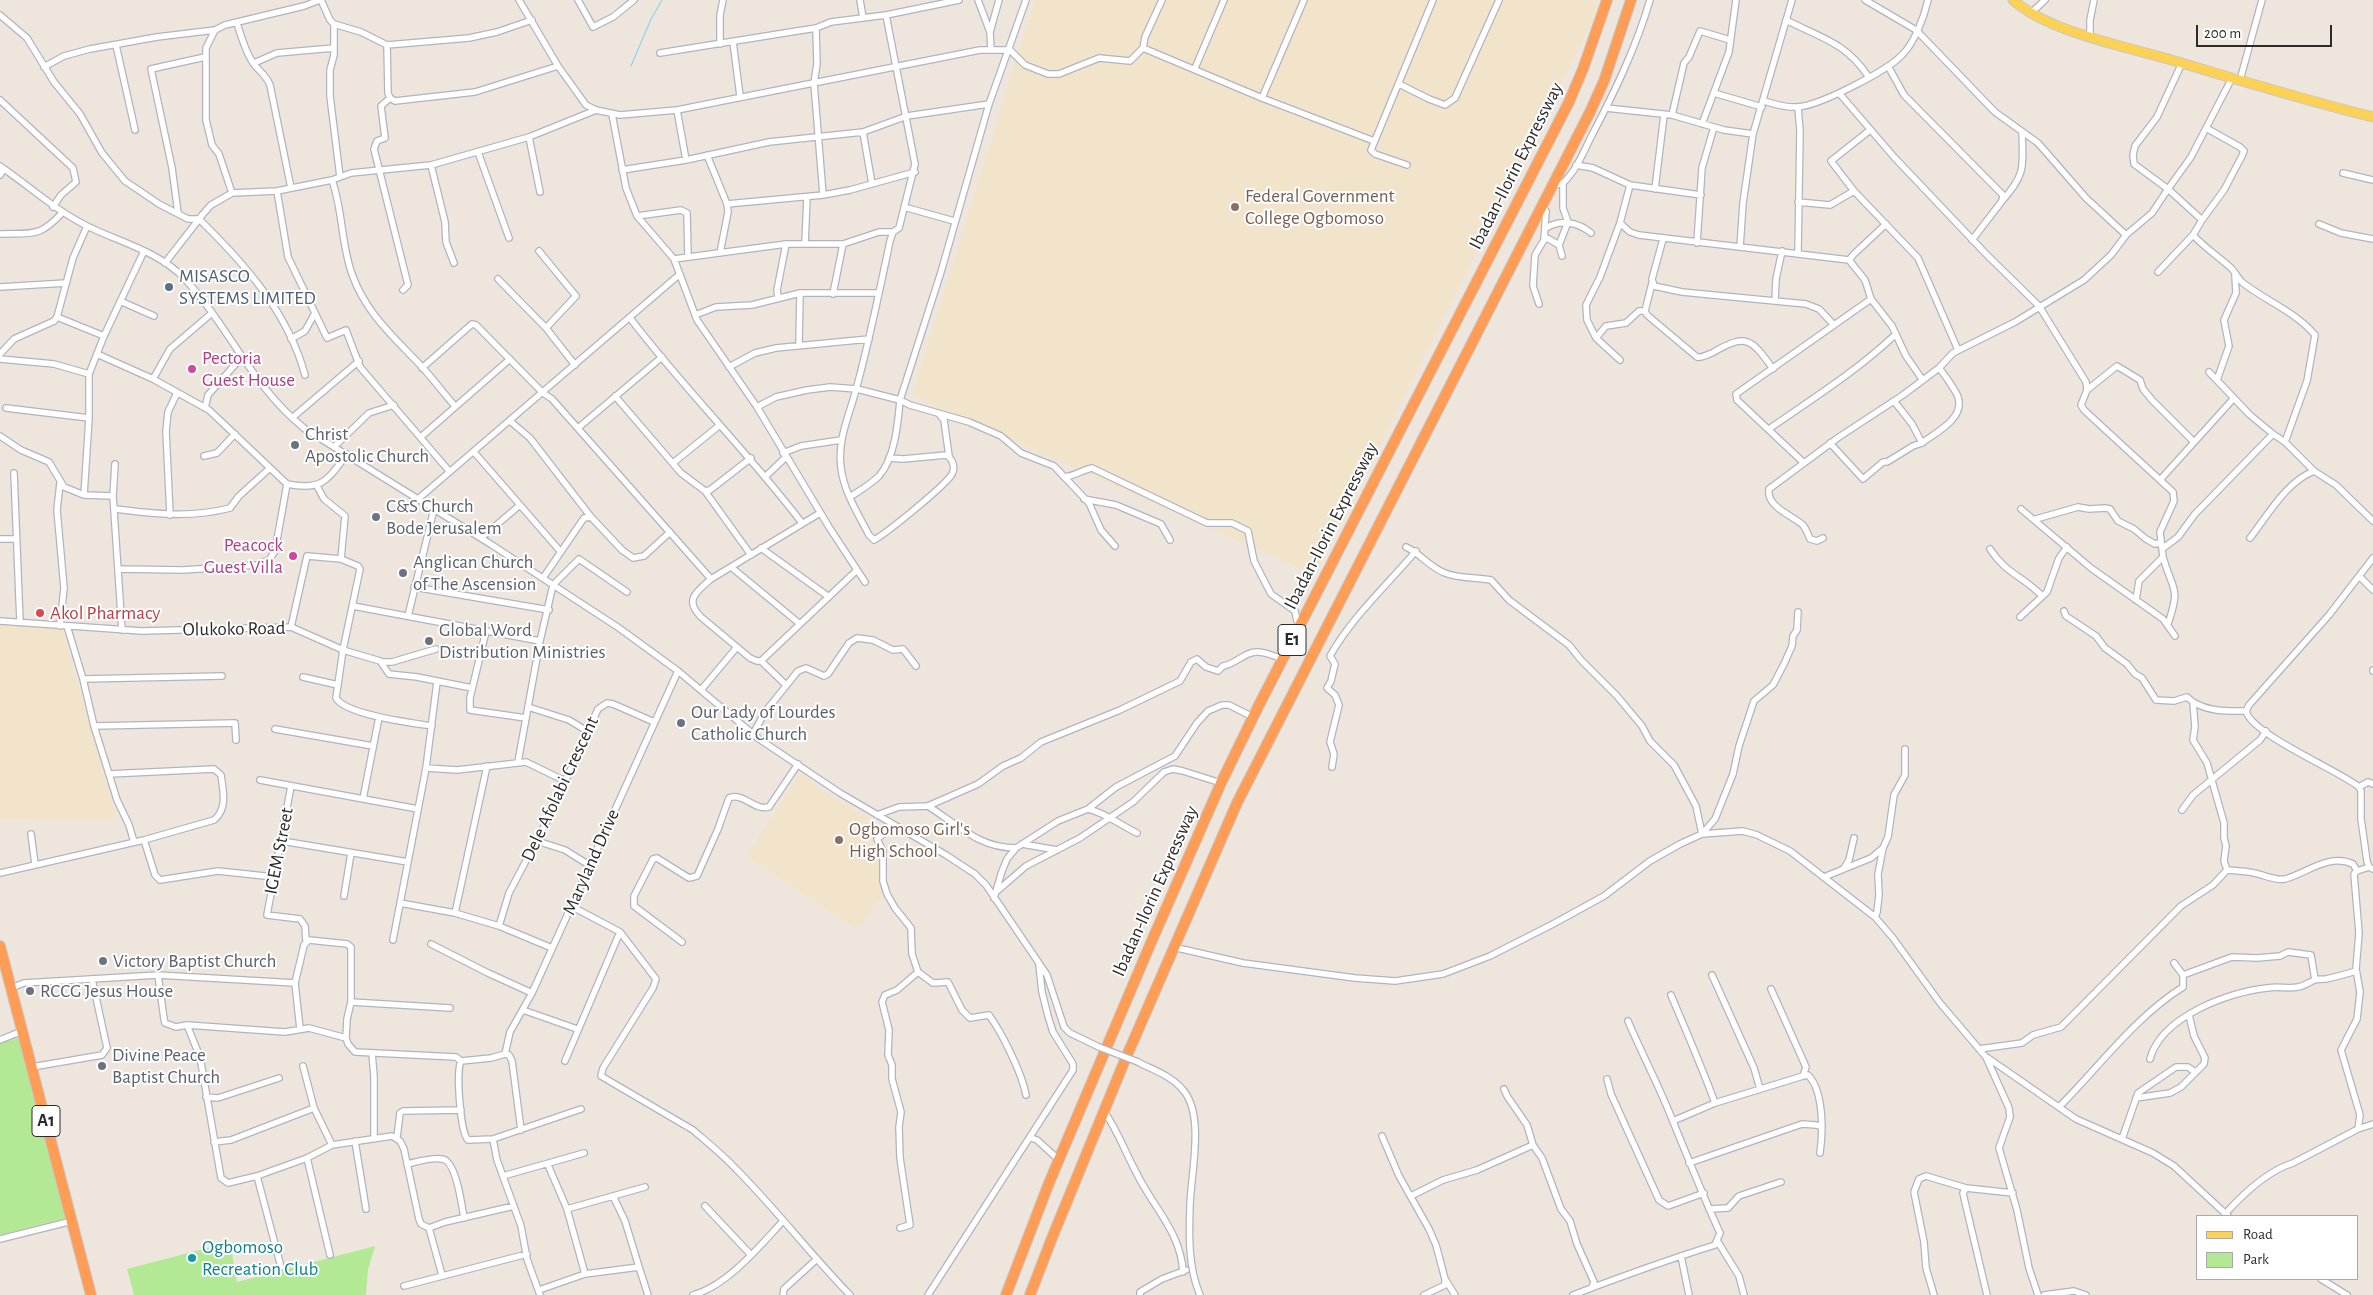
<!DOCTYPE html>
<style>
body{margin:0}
#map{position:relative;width:2373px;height:1295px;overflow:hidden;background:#eee6dd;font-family:"Alegreya Sans",sans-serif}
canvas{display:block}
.legend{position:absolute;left:2196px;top:1215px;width:162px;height:65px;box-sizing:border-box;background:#fff;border:1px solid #aaa;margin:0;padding:6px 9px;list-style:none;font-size:15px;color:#2b2b2b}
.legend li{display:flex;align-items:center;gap:10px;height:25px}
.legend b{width:25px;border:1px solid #aaa}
.scale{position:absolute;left:2196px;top:25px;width:136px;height:22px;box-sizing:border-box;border:2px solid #2b2b2b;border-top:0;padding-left:6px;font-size:15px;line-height:18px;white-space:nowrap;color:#2b2b2b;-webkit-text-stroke:4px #fff;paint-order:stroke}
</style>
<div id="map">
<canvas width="2373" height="1295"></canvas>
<ul class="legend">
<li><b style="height:6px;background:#fbd255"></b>Road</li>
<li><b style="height:14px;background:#b3e995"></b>Park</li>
</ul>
<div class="scale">200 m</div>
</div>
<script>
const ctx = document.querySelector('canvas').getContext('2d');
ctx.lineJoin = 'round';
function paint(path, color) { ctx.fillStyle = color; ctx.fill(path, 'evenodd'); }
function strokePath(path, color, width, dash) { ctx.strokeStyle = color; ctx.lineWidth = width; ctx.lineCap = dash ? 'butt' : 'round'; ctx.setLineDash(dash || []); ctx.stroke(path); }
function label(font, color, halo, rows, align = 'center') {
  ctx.font = font + ' "Alegreya Sans",sans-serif'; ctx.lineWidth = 4; ctx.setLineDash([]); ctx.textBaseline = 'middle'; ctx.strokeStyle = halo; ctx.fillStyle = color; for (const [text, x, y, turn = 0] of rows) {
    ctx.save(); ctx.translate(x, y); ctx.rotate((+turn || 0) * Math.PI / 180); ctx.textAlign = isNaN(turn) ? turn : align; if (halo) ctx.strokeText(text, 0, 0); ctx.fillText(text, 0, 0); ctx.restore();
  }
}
paint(new Path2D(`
 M1035 0H1597L1594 18 1315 575 912 396Z
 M0 625 62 628 117 820 0 819Z
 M801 772 816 787 883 827 875 838 880 851 879 873 882 897 857 931 746 857Z`), '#f1e4cb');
paint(new Path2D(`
 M20 1037 67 1218 0 1235V1043Z
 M230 1242 237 1282 375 1246 368 1270 366 1295H134L127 1269Z`), '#b3e995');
strokePath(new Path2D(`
 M631 66 651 19 662 0`), '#68d4f8', 1);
const street = new Path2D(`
 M321 0 330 20 334 24 361 32 387 45 469 38 497 32 532 20
 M519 0 558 66 586 105 596 110 620 115 677 110 980 50H1010L1025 65 1048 74H1059L1099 58 1130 61 1143 48 1262 98 1374 141
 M578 0 593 27 613 17 634 0
 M860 0 863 18
 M978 0 990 32 991 50
 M1865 0 1916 30 1995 112 2038 143 2086 198 2126 235
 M2031 13 2045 0
 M0 15 27 38 54 82 80 114 102 153 125 181 159 204 188 219H199C244 263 288 312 305 375
 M886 15 915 164 899 228 893 232 890 241C880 289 870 338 857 386 850 414 837 439 841 468 844 492 858 514 869 535L874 540C887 533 946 485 952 474 956 467 952 458 946 455L903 459 889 458
 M1786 20C1821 38 1845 42 1868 76
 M237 23C241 36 245 51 253 63 259 71 266 75 270 85L291 188
 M334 24V55L330 70V96L340 177
 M816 28 817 64 814 83 823 195
 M215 30 206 48V120L212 145 219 154 232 193
 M990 32 999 0
 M2090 36V20L2094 0
 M733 42 740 96
 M720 44V15L723 0
 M116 45 135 130
 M387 45 388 93 390 98 395 101 475 92 558 66
 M1143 48 1145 37 1162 0
 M660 53 816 28 831 22 886 15 959 0
 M254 63 277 53 334 48
 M1888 66 1904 95 2003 195 2002 201 1972 240
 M44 67 64 56 90 49 157 37 215 30 225 25 304 6 320 0
 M1195 68 1224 0
 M2240 80 2262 0
 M1399 84 1429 99 1445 105 1455 98 1499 0
 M1714 93 1762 107
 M1839 93 1894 157 1986 254 2039 306 2086 382 2087 390 2081 405 2084 410 2173 492 2174 501 2160 532 2163 557 2139 581 2136 600
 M390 98 381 106 385 138 377 141 374 149 408 285 403 290
 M1262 98 1304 0
 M0 100 73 168 76 182 61 195 53 207
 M1764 101C1775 104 1785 108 1797 107 1819 106 1887 71 1902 55 1915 42 1924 17 1928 0
 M1606 108 1672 115 1724 130 1753 134
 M677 110 686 160
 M612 114 626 188 637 216 674 259 697 320 757 407 829 527 865 582
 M1672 115 1684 63 1689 57 1700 31 1730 40
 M1702 124 1729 52 1736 0
 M1870 130 1831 161 1854 191 1918 258 1958 350
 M863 132 872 184
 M529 137 540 192
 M478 152 509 238
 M707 155 727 204 728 212 720 253
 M431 165 445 222 446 242 454 263
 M1407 165 1375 154 1371 150 1433 0
 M1576 165 1593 168 1630 185 1701 195
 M0 166C29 186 55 210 87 226 119 242 158 251 184 278 229 326 252 387 305 429L492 545 619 628 678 671 759 739 840 793 946 855 975 874 986 885 1047 975 1064 1027 1070 1033 1099 1047
 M622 170 686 160 769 142 863 132 907 116 989 104
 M2343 173 2373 180
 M0 175 4 169
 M332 180C343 211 341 244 352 274 366 314 395 338 423 368 434 380 444 394 455 406
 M1552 186 1563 183C1576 171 1583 153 1591 137 1614 93 1636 48 1650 0
 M1655 189 1664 115
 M277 191 288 257 315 313 305 331 291 339
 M2002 201C2026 174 2023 167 2022 132
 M1798 202 1830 205 1854 191
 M727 204 823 195 850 190 915 172
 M904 207 954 221
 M178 213 172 168 151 69 205 57
 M637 216 681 210 687 213 688 257
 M2202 220 2168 189 2191 157 2232 78
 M1620 223 1630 232 1639 235 1849 260 1865 280 1871 299 1892 326 1906 356 1922 379
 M2319 224 2341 233 2373 239
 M1546 228C1560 219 1578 222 1591 233
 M0 234C33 233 39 238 63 212
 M2193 235C2205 248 2219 257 2231 268 2236 273 2238 279 2243 283 2266 301 2296 312 2315 335L2307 381 2285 442
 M1663 239 1652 279 1654 286 1682 292 1806 304 1819 309 1834 325
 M1544 240 1547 238 1559 245
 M1697 243 1702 168 1714 127
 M805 244 807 197
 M1740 247 1743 203 1753 134 1792 0
 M539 251 576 296 546 328
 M1798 253 1800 131 1798 107
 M1562 256 1559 245 1568 222 1563 208V183
 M674 259 786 244H843L879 232H893
 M1849 260 1854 254 1886 224
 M165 263 203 214 211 205 232 193 277 191 332 180 351 173 431 165 529 137 596 110
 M2158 272 2193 235 2202 220 2224 190 2242 156 2244 151 2240 147 2206 128
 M498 279 546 328 575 365
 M1652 283 1645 311 1647 315 1697 357C1703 358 1706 355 1712 353 1746 333 1751 338 1773 369
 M0 287 66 283
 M800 293H879
 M833 294 843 244
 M778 297 777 290 786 244
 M120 301 154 316
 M1775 301 1776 279 1782 251
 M1539 304 1533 286 1535 255 1544 240 1546 211 1541 206
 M315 313 327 338 346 330 360 367 450 472
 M695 315 716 307 752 305 800 293 799 344
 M57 317 104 336
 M630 318C684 389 748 452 802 523
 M1596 338 1606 326 1626 323 1639 311H1645
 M0 354 14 339 54 321 57 317 73 258 87 226
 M97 354 153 379 209 410 287 484C322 491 327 481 347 454
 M0 359 54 364 89 374
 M1620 360 1596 338 1587 320 1586 305 1600 277 1620 223 1630 185
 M729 367 755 353 776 348 869 339
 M422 368 472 324 476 325 543 393 552 399 711 579
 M2209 372 2250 415 2273 434 2285 442 2314 471 2336 485 2373 521
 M153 379 170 349 212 313
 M2217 380 2229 346 2224 320 2236 293 2235 275
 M2087 390 2117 366 2140 380 2143 389 2152 400 2193 441
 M615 396 681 473 705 491 710 490 751 458
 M1894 401 1912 424 1922 443C1936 432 1965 419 1958 397 1956 391 1944 374 1939 368
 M757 407 776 397 807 390 830 387 857 389 900 400 910 405 969 422 1001 436 1021 453 1054 466 1089 503 1101 530 1115 546
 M6 408 89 418
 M205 408 208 395 241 358
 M939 414 944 420 949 456
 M292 418 359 361
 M510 421 530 438 591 517
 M578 428 662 357
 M1769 429C1812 399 1857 371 1896 334
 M0 436 21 450 49 462 64 487 84 495 113 496
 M422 436 510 359
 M1830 443 1863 479 1883 462H1887L1913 446 1922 443
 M334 447 369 413 394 405
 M474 452 560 551
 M783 453 801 446 841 440
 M204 456 217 453 235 434
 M673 463 720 425
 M1804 463 1737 400 1736 394 1871 299
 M115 464 113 496 122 630
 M14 473 20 622
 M766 476 786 457
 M1064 477C1075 476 1082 470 1092 468L1207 523H1232L1248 531 1254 561 1271 594 1295 611 1297 621 1300 623
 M2160 480 2234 398
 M60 483 57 510 64 588 60 626
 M317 486 324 499 345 516 341 559
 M705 491 751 555
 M84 495 89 418V374L104 336 144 251
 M850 497C859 491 871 484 879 476 895 458 898 423 900 400L941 272 989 104 1026 0
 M418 499 680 274
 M1084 499 1116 505 1161 524 1170 540
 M115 509C154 514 192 518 230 508L239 496 270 468
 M2021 509 2091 568 2163 619 2175 636
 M170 515 166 431 168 412 177 393
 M2036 519 2078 507 2089 509 2105 508 2110 509 2118 521 2134 529 2146 539 2155 544 2160 543
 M481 538 520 505
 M1823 538 1817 541 1810 539C1808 534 1806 529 1803 525 1792 515 1766 507 1769 489L1839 437 1903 395 1939 368 1953 353 2015 322 2084 280 2111 255 2126 235 2152 213 2168 189 2134 164 2133 155 2135 146 2157 117 2182 63
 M2250 538C2268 515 2286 482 2314 471
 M0 539H16
 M1406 547C1420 553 1429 567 1445 573 1460 579 1475 577 1491 580L1509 600 1569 645 1581 660 1617 696 1642 726 1650 741 1674 765 1696 806 1702 834
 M761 548 829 597
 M1990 549C2006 574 2023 576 2042 596
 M2162 549 2178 537 2195 514 2273 434
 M2163 557C2173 593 2181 585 2168 624
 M2373 558 2329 615 2249 705 2246 711C2251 734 2338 770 2359 787L2361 791V819L2367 861 2369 867 2373 869
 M731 567 800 624
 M119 569 183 570 258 565 269 560 275 551 287 484
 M2359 576 2373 590
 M543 578 584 518 591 517 622 550 633 558 644 556 670 532
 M414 587 549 610
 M353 606 540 641
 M2064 611 2066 616 2096 636 2105 648 2127 664 2135 674 2142 678 2156 700 2174 701 2187 697 2193 702 2195 727 2193 740 2207 763 2224 823V838L2226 846 2224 861 2227 870
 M408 616 434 509
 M2020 617 2047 592 2059 558 2067 547
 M0 621 142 631 291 627 343 650 380 661 389 674 417 677 472 688
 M67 626 83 679 94 726 117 800 129 825 134 842
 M291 627 307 556 341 559 358 566 360 569 343 650 336 698C346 715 412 723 432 726
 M486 631 470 698V710L526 718
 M761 661 857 570
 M382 662H392L436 649
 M2373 670V671
 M303 677 338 685
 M83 679 222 676
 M786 685 761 661H757L750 658 701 617C684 600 696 592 711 579L820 513
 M701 690 737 647
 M2193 702C2210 712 2227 711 2246 711
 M528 707 569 720 587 731
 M94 726 235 723 236 740
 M275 729 373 746
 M753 734 765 712 798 671 806 668 824 676 828 674 849 643 857 638 873 640 893 650 903 649 916 666
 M518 762 540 641 553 585 579 559 627 592
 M1332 767 1334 754 1330 742 1339 705 1335 695 1327 688 1331 681 1335 664 1330 656C1352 617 1387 585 1416 551
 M426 768 457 770 526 762 565 781
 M260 780 418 809
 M291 786 267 915 300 919 305 926 306 941
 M2359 787 2368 782 2373 784
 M363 799 379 717
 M928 806C958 825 979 848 1016 848
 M1088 809C1106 813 1120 825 1137 833
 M2182 810 2193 795 2260 740 2266 731
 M877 815 899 807 928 806 978 784 1003 766 1021 758 1041 742 1120 710 1180 681 1191 662 1197 659 1206 667 1218 671 1223 666C1232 665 1239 658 1248 654 1259 649 1272 655 1282 659
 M891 824 887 831 877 839 883 851V881L887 894 895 908 911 928 912 954 918 972 897 990 885 995 882 1002 889 1030 888 1055 892 1065V1079L901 1112 899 1127 900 1158 910 1225 900 1228
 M31 834 35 864
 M1702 834 1715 819 1733 774 1739 746 1754 701 1773 685 1784 664 1792 646 1793 636 1797 630 1798 612
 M144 840 155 875 160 880 218 871 274 877
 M282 841 408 862
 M537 841 565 850 589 865
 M1022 844 1057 850
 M1844 868 1849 860 1854 838
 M0 873 144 840 214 820C228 809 223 790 221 775L214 769 109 774
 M1824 877 1871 858 1883 848
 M996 892 1026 866 1080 838 1133 802 1164 772 1173 769 1183 771 1221 783
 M344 896 351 853
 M994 898 1002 871 1007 859 1016 848 1058 821 1088 809 1116 787 1175 756 1197 723 1208 711 1222 705H1229L1253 717
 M400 903 455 913 499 926 552 948
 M571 906 620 932 656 979 653 988 603 1068 601 1076 693 1130C708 1143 723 1155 736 1169 776 1209 810 1254 850 1295
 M455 913 487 766
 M1875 917 1877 912 1879 895 1878 874 1883 848 1888 837 1894 795 1905 775V749
 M499 926 509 893 549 817 598 709 607 703 613 704 654 722
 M393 940 426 768 437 682
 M682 942 634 906V896L653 859 657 858 689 878 697 876 718 829 729 798C744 792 754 811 769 807L798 764
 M431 944 488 973 532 993
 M1173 947 1243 963 1355 978 1395 981 1443 974 1490 956 1553 924 1604 896 1650 861 1680 844 1702 834 1743 831 1757 835 1790 851 1875 917 1893 938 1940 1003 1985 1056 2076 1119 2153 1153 2174 1166 2228 1216
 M2174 963 2183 975 2232 957 2257 958 2280 956 2288 952 2311 955 2315 980
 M918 972 933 983 948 982 962 1010 970 1018 989 1015C1002 1033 1022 1073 1026 1095
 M158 975 164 1019 165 1023 176 1027 187 1025 285 1032 309 1028 346 1038 348 1044 355 1052 456 1057 461 1061 491 1058 505 1054
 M1712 975 1754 1068 1760 1089
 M295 983 300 1029
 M11 988 24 983 158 975 295 983 304 945 309 940 347 944 351 947V1002
 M1671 995C1686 1031 1702 1067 1715 1103
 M523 1010 577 1029
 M187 1025 200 1057 221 1178 228 1183 257 1176 307 1158 332 1145 392 1136 400 1141 404 1149 419 1219 421 1224 429 1228 445 1222 514 1206
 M346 1038 347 1019 351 1002 450 1008
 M0 1040 22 1031
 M1979 1049 2022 1043 2033 1035 2061 1027 2181 906 2213 885 2227 870C2236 871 2246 871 2254 873 2265 875 2274 881 2285 879 2307 873 2329 853 2353 864L2357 871
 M372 1053 374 1076V1138
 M505 1054 510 1032 532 993 678 671
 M505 1054 509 1055 512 1061 521 1130
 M1986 1057 2009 1108 2010 1117 1999 1148 2017 1210 2029 1268 2038 1295
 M2150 1059C2161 1017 2228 992 2267 988 2278 986 2288 989 2298 987 2305 986 2309 982 2315 980 2318 979 2323 979 2326 979 2336 977 2346 974 2356 971
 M461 1061C456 1071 460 1132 468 1140L493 1139 581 1109
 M565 1061 620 932
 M1138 1062C1153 1070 1172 1076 1183 1090 1205 1115 1191 1173 1190 1205 1189 1235 1188 1267 1200 1295
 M303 1066 314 1108 332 1145
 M32 1067 102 1055 107 1048 92 979
 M1803 1076 1808 1075C1824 1091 1823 1132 1820 1153
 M1607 1079 1611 1094 1659 1200 1668 1206 1704 1193
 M1504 1089 1507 1096 1527 1125 1533 1145 1542 1158 1561 1209 1570 1221 1577 1244 1594 1282 1592 1287
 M206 1097 218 1098 279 1078
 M2136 1098 2170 1093 2181 1087 2204 1064 2205 1058 2194 1036 2189 1015
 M2059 1107C2099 1067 2135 1017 2183 987V975
 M1104 1111C1119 1133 1124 1150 1136 1172 1152 1206 1181 1232 1183 1272
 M1673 1121 1715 1103 1803 1076 1806 1067 1771 989
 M2358 1129 2360 1115 2341 1050 2357 1019 2360 992 2356 969 2359 933 2354 874 2357 871 2369 867
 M1382 1136 1399 1176 1429 1229 1436 1245 1445 1279 1455 1295
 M397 1137 400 1113 403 1111 461 1110
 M1031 1138 1037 1140 1059 1160
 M493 1139 497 1160 521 1226 527 1259 540 1295
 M2122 1139 2138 1093 2176 1067H2188L2195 1072
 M355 1141 366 1209
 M214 1142 231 1140 314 1108
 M307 1158 330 1255
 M1689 1163 1802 1124 1816 1125 1822 1127
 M407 1164C417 1162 431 1157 442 1159 456 1160 462 1206 464 1218
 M548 1165 567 1209 585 1274
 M257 1176 281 1267
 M503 1176 584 1153
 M1966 1188 1963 1193 1965 1202 1987 1295
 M613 1196 625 1221 639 1267
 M1411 1196 1443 1180 1477 1170 1533 1145
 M705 1206 751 1255
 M567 1209 645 1187
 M1709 1209 1728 1208 1739 1196 1781 1182
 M2225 1214C2243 1194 2267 1171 2293 1163L2358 1129 2373 1124
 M429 1228 442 1275
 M0 1239 72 1221
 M1718 1242 1739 1276 1744 1295
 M1681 1256 1689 1295
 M2321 1279 2347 1295
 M404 1286 527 1254
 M539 1290 585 1274 639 1267 648 1295
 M693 1295C727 1286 760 1246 783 1221
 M783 1295 784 1289 817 1259
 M928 1295 1073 1070V1064L1053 1032 1048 1016 1042 992 1039 965
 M1140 1295V1292L1162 1279 1186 1270
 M1424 1295 1445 1285V1279
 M1573 1295C1620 1277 1667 1260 1715 1245L1720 1233C1703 1196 1688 1158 1672 1119 1659 1086 1642 1054 1628 1021
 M1934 1295 1926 1268 1924 1242 1914 1192 1919 1179 1926 1176 1966 1188 2013 1193
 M2044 1295 2074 1291 2086 1295`);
const primary = new Path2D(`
 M2013 0C2047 31 2123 46 2168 59 2236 79 2304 100 2373 117`);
const highway = new Path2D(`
 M0 946 91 1295
 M1006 1295 1049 1183 1150 945 1221 783 1259 705 1569 102 1583 69 1607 0
 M1030 1295 1052 1238 1125 1060 1237 803 1590 112 1604 81 1631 0`);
strokePath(street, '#b1b4c0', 8);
strokePath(primary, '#c8c8c8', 11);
strokePath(highway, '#c8c8c8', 12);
strokePath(street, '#fff', 5.5);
strokePath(primary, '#fbd255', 9);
strokePath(highway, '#ff9d57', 10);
const streetBridge = new Path2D(`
 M1099 1047 1138 1062`);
strokePath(streetBridge, '#b1b4c0', 8, []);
strokePath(streetBridge, '#fff', 5.5);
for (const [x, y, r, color] of [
 [1235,207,5,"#8d6e63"],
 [169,287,5,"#5c6f8a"],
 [192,369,5,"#d1479c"],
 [295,445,5,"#6b7280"],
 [376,517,5,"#6b7280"],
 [293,556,5,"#d1479c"],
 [403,573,5,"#6b7280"],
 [40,613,5,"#e0444e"],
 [429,641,5,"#6b7280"],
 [681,723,5,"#6b7280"],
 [839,840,5,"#8d6e63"],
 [103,961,5,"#6b7280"],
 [30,991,5,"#6b7280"],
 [102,1066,5,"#6b7280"],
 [192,1258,5,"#0f9aa8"]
]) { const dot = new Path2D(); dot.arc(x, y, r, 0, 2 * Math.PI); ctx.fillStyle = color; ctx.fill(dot); strokePath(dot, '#fff', 2); }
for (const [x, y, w] of [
 [1292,640,28],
 [46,1121,28]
]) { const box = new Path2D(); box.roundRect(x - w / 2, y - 15.5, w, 31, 4); ctx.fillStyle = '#fff'; ctx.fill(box); strokePath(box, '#2b2b2b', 1); }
label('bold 18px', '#2b2b2b', null, [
 ["E1",1292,640],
 ["A1",46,1121]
]);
label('19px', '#2b2b2b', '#fff', [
 ["Ibadan-Ilorin Expressway",1516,166,-63],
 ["Ibadan-Ilorin Expressway",1331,526,-63],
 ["Olukoko Road",234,629,-1],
 ["Dele Afolabi Crescent",560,789,-65],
 ["IGEM Street",279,851,-79],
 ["Maryland Drive",591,862,-66],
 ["Ibadan-Ilorin Expressway",1155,891,-66]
]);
label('19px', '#785e54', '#fff', [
 ["Federal Government",1245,196],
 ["College Ogbomoso",1245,218],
 ["Ogbomoso Girl's",849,829],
 ["High School",849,851]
], 'left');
label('19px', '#4e5e75', '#fff', [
 ["MISASCO",179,276],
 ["SYSTEMS LIMITED",179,298]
], 'left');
label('19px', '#b23c85', '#fff', [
 ["Pectoria",202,358],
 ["Guest House",202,380],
 ["Peacock",283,545,"right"],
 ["Guest Villa",283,567,"right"]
], 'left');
label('19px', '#5b616d', '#fff', [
 ["Christ",305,434],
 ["Apostolic Church",305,456],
 ["C&S Church",386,506],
 ["Bode Jerusalem",386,528],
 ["Anglican Church",413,562],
 ["of The Ascension",413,584],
 ["Global Word",439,630],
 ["Distribution Ministries",439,652],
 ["Our Lady of Lourdes",691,712],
 ["Catholic Church",691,734],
 ["Victory Baptist Church",113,961],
 ["RCCG Jesus House",40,991],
 ["Divine Peace",112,1055],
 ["Baptist Church",112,1077]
], 'left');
label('19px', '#be3a42', '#fff', [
 ["Akol Pharmacy",50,613]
], 'left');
label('19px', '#0d838f', '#fff', [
 ["Ogbomoso",202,1247],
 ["Recreation Club",202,1269]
], 'left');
</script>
